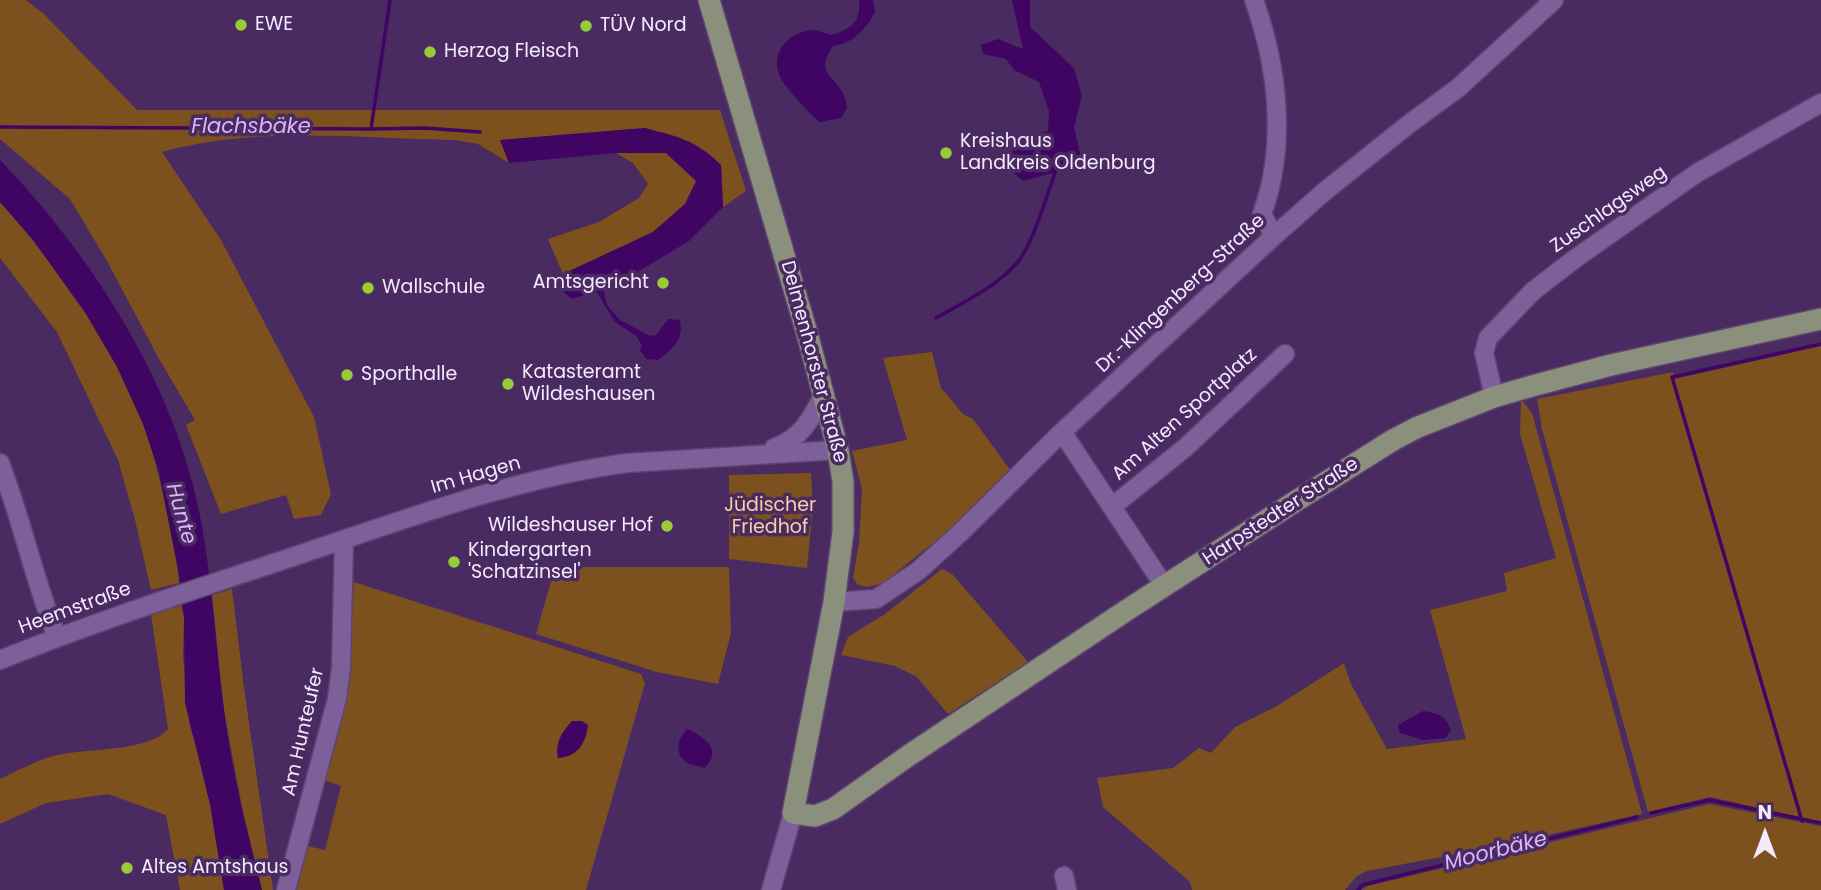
<!DOCTYPE html>
<meta charset="utf-8">
<style>
body{margin:0}
#map{position:relative;width:1821px;height:890px;overflow:hidden;background:#492b61;font-family:Poppins,sans-serif}
canvas{display:block}
.north{position:absolute;left:1730px;top:799px;width:70px;height:70px;-webkit-text-stroke:5px #492b61;paint-order:stroke;rotate:0deg;font-size:19px;font-weight:700;line-height:28px;text-align:center;color:#f4eafe}
.north::after{content:'';display:block;margin:auto;width:24px;height:32px;background:#f4eafe;clip-path:polygon(50% 0,100% 100%,50% 72%,0 100%)}
</style>
<div id="map">
<canvas width="1821" height="890"></canvas>
<div class="north">N</div>
</div>
<script>
const ctx = document.querySelector('canvas').getContext('2d');
ctx.lineJoin = 'round';
function paint(path, color) { ctx.fillStyle = color; ctx.fill(path, 'evenodd'); }
function strokePath(path, color, width, dash) { ctx.strokeStyle = color; ctx.lineWidth = width; ctx.lineCap = dash ? 'butt' : 'round'; ctx.setLineDash(dash || []); ctx.stroke(path); }
function label(font, color, halo, rows, align = 'center') {
  ctx.font = font + ' Poppins,sans-serif'; ctx.lineWidth = 7; ctx.setLineDash([]); ctx.textBaseline = 'middle'; ctx.strokeStyle = halo; ctx.fillStyle = color; for (const [text, x, y, turn = 0] of rows) {
    ctx.save(); ctx.translate(x, y); ctx.rotate((+turn || 0) * Math.PI / 180); ctx.textAlign = isNaN(turn) ? turn : align; if (halo) ctx.strokeText(text, 0, 0); ctx.fillText(text, 0, 0); ctx.restore();
  }
}
paint(new Path2D(`
 M0 0H26L43 13 137 110H720L746 191 723 207 721 165 645 128 500 140 509 163 478 144 454 140C359 138 254 126 162 152L221 240 314 417 331 494 321 515 294 519 286 495 221 514 186 425 195 420 158 357 107 261 70 199 0 139Z
 M616 153H666L697 181 685 204 653 232 563 274 548 239 599 222 639 198 648 184 633 163Z
 M0 202C58 268 114 344 144 426 155 457 162 488 168 519 172 540 178 561 179 583L151 590 135 520 118 460 57 332 0 258Z
 M1821 346V822L1710 797 1648 812 1542 429 1537 399 1673 372 1675 379Z
 M932 352 941 388 963 414 973 419 1011 471 962 520 883 583 868 587 858 585 853 578 859 543 862 489 852 451 907 440 883 358Z
 M1521 399 1532 413 1642 814 1494 847 1367 871 1357 876 1345 890H1192L1190 882 1103 807 1097 778 1173 768 1199 748 1211 753 1235 727 1277 706 1344 663 1351 684 1387 749 1466 739 1430 610 1507 591 1504 573 1556 558 1520 434Z
 M811 473 813 505 807 568 729 559V475Z
 M555 567H729L731 633 718 684 657 672 536 634Z
 M942 569 953 575 1028 662 948 714 917 677 895 666 841 655 848 637 885 614Z
 M354 582 641 674 645 683 586 890H291L303 845 325 850 341 786 321 779 349 652Z
 M232 589 244 688 273 890H262L243 812 224 711 212 595Z
 M181 605 184 617 183 657 190 727 197 747 210 804 224 890H180L166 815 108 794 46 803 0 824V779C19 770 41 758 62 754 88 749 151 751 168 729L151 614Z
 M1709 804 1821 826V890H1361L1368 886Z`), '#7c511e');
paint(new Path2D(`
 M859 0H873L875 12C867 28 853 44 833 46 817 71 828 71 842 91 845 96 846 102 847 108L841 118 819 122C810 114 785 87 780 77 769 52 790 30 815 30 820 31 826 33 831 35 852 29 861 22 859 0Z
 M1012 0H1030V27L1074 68 1082 96 1074 127 1081 157 1075 167 1023 181 1011 170 1010 154 1027 135 1048 131 1049 111 1039 82 1014 70 1006 59 983 54 981 45 998 39 1023 49Z
 M645 128C679 137 696 140 721 165L723 207 689 241 631 276 603 287 607 305 620 320 650 336 656 335 668 319 680 320C684 340 673 349 658 360L646 359 640 350 642 345 636 336 615 322 596 291 572 299 559 289 563 274 653 232 685 204 696 181 666 153H616L509 163 500 140Z
 M0 160C86 249 164 368 194 489 212 561 214 636 224 709 231 770 247 830 262 890H224L210 804 185 703 184 617 179 575 159 472 143 424 117 367 86 314 31 237 0 202Z
 M1423 711C1438 713 1445 715 1451 730L1446 738 1423 740 1400 733 1398 725Z
 M572 721H582L588 725C586 744 577 757 558 758 555 742 562 732 572 721Z
 M687 729C704 736 724 751 704 768 699 766 690 765 686 762 674 754 678 737 687 729Z`), '#400462');
strokePath(new Path2D(`
 M0 127 371 129 390 0
 M371 129 425 128 480 132
 M936 318C964 302 996 287 1017 263 1032 246 1047 195 1055 173
 M1651 813 1710 800 1821 823
 M1802 821 1672 377 1821 344
 M1358 890 1362 885 1637 817`), '#400462', 3.5);
const minor = new Path2D(`
 M1254 0C1278 68 1287 145 1262 214L1274 236
 M1494 397 1484 353 1488 338 1533 291 1576 258 1697 173 1821 103
 M1062 432 1165 587
 M774 448C802 438 811 419 824 394
 M0 463C22 520 34 580 57 637
 M1113 506 1186 447 1285 354
 M834 602 876 599 918 571 961 532 1062 432 1274 236 1325 191 1409 124 1458 88 1554 0
 M0 660C102 619 206 586 310 551 414 516 518 478 627 463L838 450
 M1064 876 1067 890
 M286 890 337 699 341 669 344 540
 M771 890 793 813`);
const major = new Path2D(`
 M709 0 807 333 838 450 843 482V532L834 602 793 813 815 816 833 809 908 756 1127 610 1296 501 1393 440 1418 427 1494 397 1532 386 1611 365 1821 319`);
strokePath(minor, '#5e4571', 21);
strokePath(major, '#5e4571', 24);
strokePath(minor, '#7d5f99', 18);
strokePath(major, '#8a907c', 21);
for (const [x, y, r, color] of [
 [241,25,7,"#97cc38"],
 [586,26,7,"#97cc38"],
 [430,52,7,"#97cc38"],
 [946,153,7,"#97cc38"],
 [663,283,7,"#97cc38"],
 [368,288,7,"#97cc38"],
 [347,375,7,"#97cc38"],
 [508,384,7,"#97cc38"],
 [667,526,7,"#97cc38"],
 [454,562,7,"#97cc38"],
 [127,868,7,"#97cc38"]
]) { const dot = new Path2D(); dot.arc(x, y, r, 0, 2 * Math.PI); ctx.fillStyle = color; ctx.fill(dot); strokePath(dot, '#492b61', 2.5); }
label('19px', '#f4eafe', '#492b61', [
 ["EWE",255,25],
 ["TÜV Nord",600,26],
 ["Herzog Fleisch",444,52],
 ["Kreishaus",960,142],
 ["Landkreis Oldenburg",960,164],
 ["Amtsgericht",649,283,"right"],
 ["Wallschule",382,288],
 ["Katasteramt",522,373],
 ["Wildeshausen",522,395],
 ["Sporthalle",361,375],
 ["Wildeshauser Hof",653,526,"right"],
 ["Kindergarten",468,551],
 ["'Schatzinsel'",468,573],
 ["Altes Amtshaus",141,868]
], 'left');
label('19px', '#f4eafe', '#492b61', [
 ["Zuschlagsweg",1609,210,-35],
 ["Dr.-Klingenberg-Straße",1181,294,-43],
 ["Delmenhorster Straße",813,362,75],
 ["Am Alten Sportplatz",1185,415,-42],
 ["Im Hagen",476,476,-16],
 ["Harpstedter Straße",1281,512,-33],
 ["Heemstraße",75,609,-20],
 ["Am Hunteufer",304,732,-77]
]);
label('19px', '#f8d0a7', '#492b61', [
 ["Jüdischer",770,506],
 ["Friedhof",770,528]
]);
label('italic 21px', '#d9b5fc', '#492b61', [
 ["Flachsbäke",251,128],
 ["Hunte",180,514,74],
 ["Moorbäke",1496,852,-14]
]);
</script>
